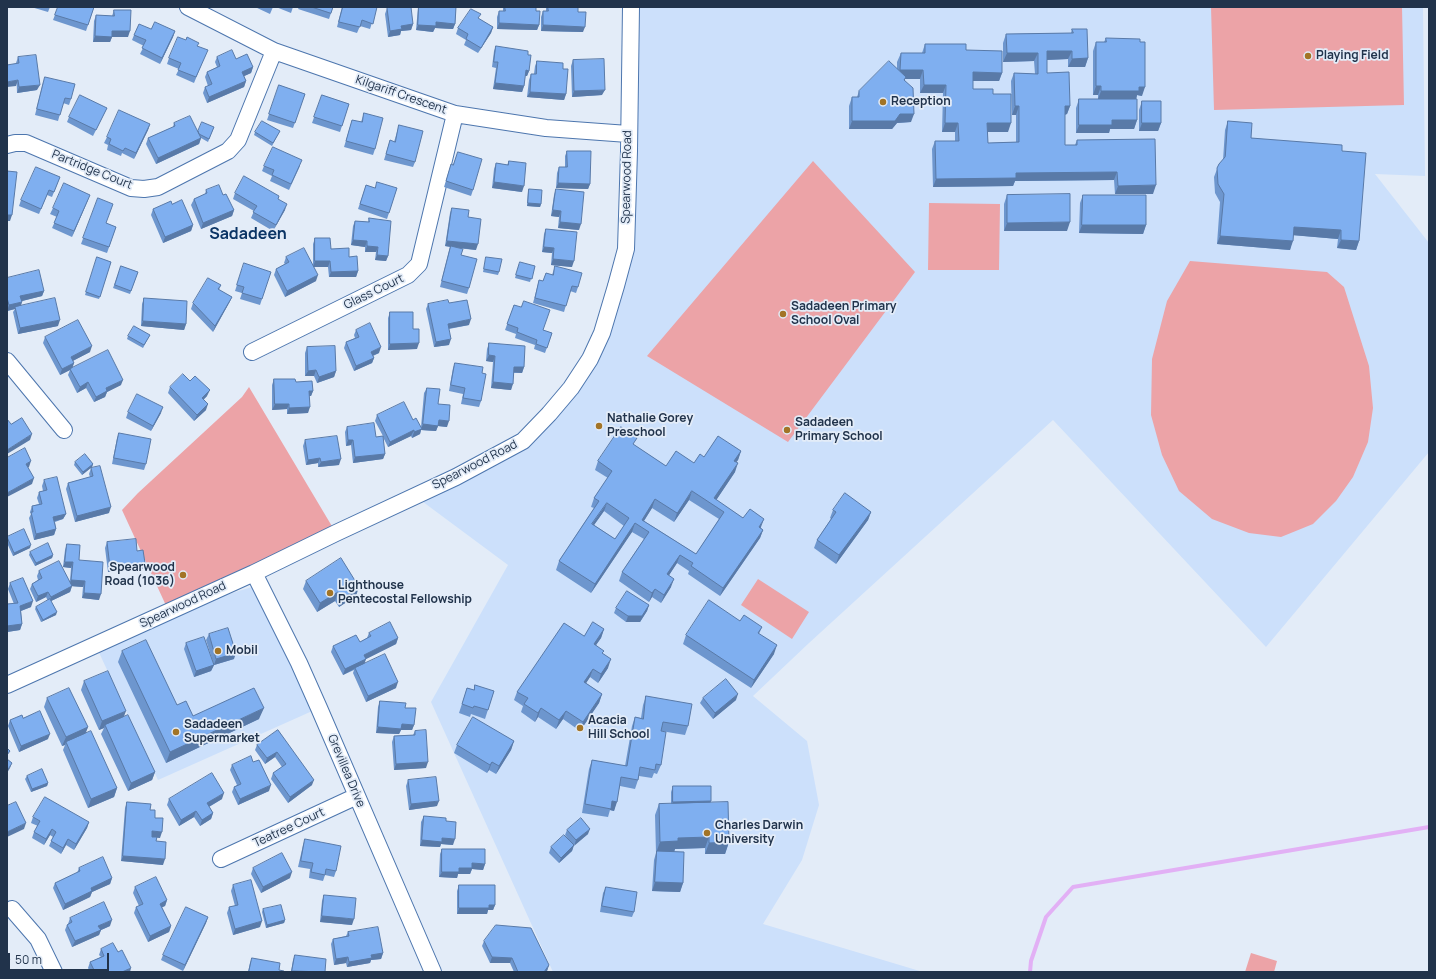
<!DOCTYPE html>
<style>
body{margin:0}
#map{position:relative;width:1436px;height:979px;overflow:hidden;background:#e3ecf8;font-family:Manrope,sans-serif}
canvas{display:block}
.frame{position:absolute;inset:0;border:8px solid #21334b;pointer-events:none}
.scale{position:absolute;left:8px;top:953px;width:101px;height:18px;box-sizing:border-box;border:2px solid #21334b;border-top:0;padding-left:5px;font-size:12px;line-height:14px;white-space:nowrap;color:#21334b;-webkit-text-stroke:3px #e3ecf8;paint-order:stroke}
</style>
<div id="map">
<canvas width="1436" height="979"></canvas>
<div class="frame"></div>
<div class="scale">50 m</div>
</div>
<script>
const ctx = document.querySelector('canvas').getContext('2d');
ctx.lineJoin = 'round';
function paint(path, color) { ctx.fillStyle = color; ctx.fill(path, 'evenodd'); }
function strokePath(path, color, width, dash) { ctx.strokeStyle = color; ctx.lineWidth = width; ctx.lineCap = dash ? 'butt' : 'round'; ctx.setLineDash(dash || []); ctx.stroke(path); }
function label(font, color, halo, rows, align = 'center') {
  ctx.font = font + ' Manrope,sans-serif'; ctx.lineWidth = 3.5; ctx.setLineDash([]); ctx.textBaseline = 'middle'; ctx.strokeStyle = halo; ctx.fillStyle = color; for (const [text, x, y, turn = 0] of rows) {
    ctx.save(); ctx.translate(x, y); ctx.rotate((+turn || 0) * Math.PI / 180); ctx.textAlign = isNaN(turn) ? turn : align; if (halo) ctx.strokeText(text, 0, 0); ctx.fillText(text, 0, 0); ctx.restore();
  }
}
paint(new Path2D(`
 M631 7H1423L1425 176 1375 174 1429 243V452L1266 647 1053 420 809 643 753 696 807 741 819 805 802 860 763 924 923 972H553L431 702 508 565 415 496 523 441 571 388 616 286Z
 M252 587 299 663 319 708 158 780 96 646 169 612Z`), '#cce0fb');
paint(new Path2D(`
 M1211 7H1402L1404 105 1214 110Z
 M813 161 915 272 788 442 647 356Z
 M929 203 1000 204 999 270H928Z
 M1190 261 1327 272 1344 287 1369 366 1373 408 1368 442 1353 477 1336 501 1313 524 1281 537 1249 533 1212 519 1179 491 1162 455 1151 415 1152 359 1167 301Z
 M249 387 336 533 169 612 122 510 138 493 242 397Z
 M758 579 809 612 792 639 741 605Z
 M1251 953 1277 961 1274 972H1245Z`), '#eca3a7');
strokePath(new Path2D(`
 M1030 972 1031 961 1046 917 1073 887 1429 827`), '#e2b0f5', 4);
const minor = new Path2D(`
 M188 7 274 51 455 114 546 128 628 134
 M7 145 15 143H26L131 188 144 189 158 187 228 151 238 140 274 51
 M252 352 408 275 419 264 455 114
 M7 361 64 430
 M254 573 299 663 319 708 433 972
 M7 685 254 573 336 533 456 477 523 441 549 414 571 388 590 359 602 333 616 286 626 249 629 151 631 7
 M221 859 357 796
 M12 909 38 939 54 972`);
strokePath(minor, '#4d76ae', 18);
strokePath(minor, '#fff', 16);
paint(new Path2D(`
 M31 7H50L48 12Z
 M58 7H94L86 31 53 20Z
 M255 7H273L270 14Z
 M276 7H293L291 13Z
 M299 7H333L329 19 298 9Z
 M342 7H377L370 29 360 26 357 33 337 27Z
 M418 7H456L455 24 453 29 435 28 433 32 416 30Z
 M503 7H536V11L539 25 537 30 497 29V17L499 11H503Z
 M546 7H578V12L583 32 541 31V17L543 11H546Z
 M387 8 413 24 411 30 401 31 400 35 388 37 385 14Z
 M114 10 128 37H112L110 42H93L94 21 96 15 112 16Z
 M479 19 493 27 491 33 478 53 464 45 466 40 456 34 458 28Z
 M151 29 175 31 173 37 160 64 140 54 144 46 132 40 134 35Z
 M1072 29 1088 58 1085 67H1068V59L1047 60V73L1070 106 1067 114 1065 115V145H1075L1077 140 1153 194H1115L1114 180 1015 181 1013 186 933 187 932 149 935 141H955V132H942L943 93H920V79H905V80L911 122 897 123 892 129H849V106L852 97H857L859 91 897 69V62L901 53H922L925 44 966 50 1002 73 999 81H973V89L993 94 1008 132H988V143L1016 142V115H1012L1011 81 1014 73 1035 74 1034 61 1003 62V43L1006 34 1071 33Z
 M1106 38 1142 96 1137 95 1136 99 1137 120 1134 129H1110L1109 133H1076V108L1079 99H1098V95H1093V51L1096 42H1104Z
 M197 46 205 56 194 83 176 75 179 69 167 64 169 58Z
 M496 46 529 71 527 76H525L524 86 522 92 493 89 496 68 492 67 494 51Z
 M18 57 37 90 17 93 16 63Z
 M217 57 236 59 253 67 251 73 244 76 246 81 244 87 207 103 203 93 205 87 208 86 205 77 207 72 217 67 215 62Z
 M573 60 602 95 572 97 571 66Z
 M537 61 563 69 566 94 564 100 527 97 529 80 531 74H534L535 66Z
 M45 77 71 99 69 105 63 103 58 121 35 115 43 83Z
 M279 85 305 94 293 128 267 120Z
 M322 95 349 104 340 132 312 123Z
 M1142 101 1161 123 1158 131H1139V110Z
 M107 108 93 136 67 122 69 117Z
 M364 113 375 149 373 155 344 147 352 120 361 122Z
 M1228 121 1251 138 1342 151 1359 241 1356 250 1337 248 1338 239 1293 235 1290 250 1217 244 1220 202 1215 193 1214 177 1219 164 1223 160 1225 130Z
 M174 123 198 131 214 127 208 142 201 138 199 144 156 164 146 144 148 138 173 127Z
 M150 124 148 130 134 159 122 153 121 156 107 150 108 145 104 143 107 137Z
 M399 125 415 162 413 167 384 160 390 140 394 142Z
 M280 131 272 146 254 135 255 132Z
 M567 151 590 184 588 189 556 188 557 173 559 167H565V156Z
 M458 152 473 190 471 196 444 187 451 164 453 165Z
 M509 161 522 192 492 188 494 169 496 163 507 165Z
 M264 166H300L289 190 270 181 272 176 262 171Z
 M60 177 52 197 47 195 39 214 19 206 21 200Z
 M366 185 375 188H397L387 219 358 209Z
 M529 189 541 204 540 207 527 206 528 192Z
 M556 189 579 230 558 228 559 217 551 216 554 195Z
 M206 190 223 195 234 210 232 216 201 229 191 205 194 199 205 194Z
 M235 193 278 199 285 210 273 231 251 218 254 211 233 199Z
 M1007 195 1067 231H1004V204Z
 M1083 195 1146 225 1143 234 1079 233 1080 203Z
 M98 198 106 223 116 227 107 253 81 244Z
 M88 200 72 237 52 228 57 217 50 214 53 208Z
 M172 204 193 225 191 231 163 243 151 215 153 209Z
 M452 208 468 217 476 250 456 248 461 255 469 288 467 294 440 287 450 247 445 246 450 213Z
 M369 218 388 256 386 261 375 260 376 252H365V247L351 245 353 226 355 221 368 222Z
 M546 229 572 267 551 265 552 253 542 252 544 234Z
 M315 238 331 249 349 257 358 271 356 277H329L328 267H314L316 281 285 297 274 275 276 269 285 264 284 263 286 257 313 266V244Z
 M97 257 111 262 99 299 85 295Z
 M486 257 499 272 498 275 483 272Z
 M519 264 535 266 530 282 515 278Z
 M121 266 138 272 130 294 113 288Z
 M555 266 578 287 576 293 570 291 564 312 533 303 539 280 543 281 546 273 552 275Z
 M242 269 262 299 260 305 240 299 242 293 235 291Z
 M7 278 44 291 42 296 22 301 21 305 58 326 18 334 13 312 15 309 7 311Z
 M221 285 219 290 232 297 229 303 213 332 191 309 193 303Z
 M144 298 186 324 184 330 141 326 142 304Z
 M449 303 469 325 449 329V345L434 347 426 309 428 304Z
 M514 305 543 330 552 333 545 353 534 349 535 345 515 338 516 334 505 330Z
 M390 312 413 329 417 349 388 350V318Z
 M356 330 379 353 373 356 374 358 372 363 354 371 344 348 346 342 355 338 354 335Z
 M150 335 143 348 127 339 128 336Z
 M45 337 90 352 72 361 74 363 72 368 121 385 107 392 105 397 94 402 86 388 77 393 68 375 70 370 60 375 43 343Z
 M489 343 524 367 522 373H514L511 390 491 388 493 362 486 361 487 349Z
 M307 347 336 371 334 377 317 383 314 376H305V353Z
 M455 363 482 373 481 401 479 407 461 404 463 394 449 391 453 368Z
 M274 379 296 382 313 391 311 396H309L308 413 287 414V409L272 410V385Z
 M190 381 207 396 204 399 206 410 194 421 168 393 170 387Z
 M427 388 438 404 447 427 438 426 436 431 421 430 420 434 412 438 411 436 388 447 383 437 385 454 383 459 353 463 351 445 346 446 345 432 347 427 376 437 383 436 375 421 377 415 413 420 421 427 424 393Z
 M128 412 161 413 151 431 126 418Z
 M119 433 146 464 144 470 112 464 117 438Z
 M305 440 339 465 318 467V463L306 465 303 446Z
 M634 445 666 466 694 463 704 457 741 451 738 460 736 462 735 472 716 500 743 518 761 527V528L763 530 760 538 720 596 688 574 689 571 677 563 669 575 671 587 661 603 652 597 649 602 619 581 622 572 644 539 632 532 591 593 556 570 559 561 594 508 591 507 594 498 608 478 595 470 598 461ZM689 500 719 519 696 554 644 521 652 508 674 522ZM604 511 624 526 615 539 594 525Z
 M75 462 93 464 92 467 82 475 74 465Z
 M91 468 109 513 75 522 66 489 68 483 90 477 89 474Z
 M44 480 66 514 63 519 55 522 56 529 54 535 34 540 29 518 31 514 30 512 32 506 39 504 37 498 39 492 43 491 42 486Z
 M833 510 871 512 868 520 836 564 814 548 817 540 831 519 830 518Z
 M7 537 30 548 13 556 7 543Z
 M107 542 137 551 145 563 143 569 108 572 105 548Z
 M67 544 79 560 99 600 82 598 83 587 72 586 70 592 51 601 56 615 41 622 35 609 36 607 48 601 46 597 36 602 30 589 32 584 38 580 37 576 39 571 70 581 71 568 63 567 65 550Z
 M30 552 53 555 52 558 35 566 29 555Z
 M306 581 356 596 339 607 335 601 317 612 303 589Z
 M10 583 31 607 21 611 22 624 20 630 7 632V604H14L8 589Z
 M649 605 647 611 640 622H626L614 613 616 608Z
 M740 621 762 627 759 634 774 654 751 688 683 644 686 635Z
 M604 629 601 638 596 645 603 654 608 668 598 683 590 677 586 683 602 694 599 703 580 731 563 719 556 729 538 717 535 722 521 712 523 706 514 700 517 692 584 636Z
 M369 633 398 638 396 644 366 659 364 663 396 688 366 702 353 673 354 670 343 675 331 652 333 646 360 642 367 638Z
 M209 634 234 659 214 665 206 640Z
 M186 643 214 665 211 671 194 677 184 649Z
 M122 651 177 705 193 716 259 719 166 763 118 662Z
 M84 681 124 716 155 772 152 780 128 791 101 734 104 728 99 730 81 690Z
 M467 688 474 690 494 691 485 719 471 714 470 717 459 713Z
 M646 696 688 726 685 735 661 731V765L657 774 654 773 652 778 639 776 638 780 635 789 620 786 614 811 610 810 608 817 582 813 589 769 592 760 625 766 632 726 635 717 641 718 643 705Z
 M47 698 88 727 85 733 117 788 114 797 88 808 63 750 65 745 62 746 44 707Z
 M703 698 736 700 713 719 700 703Z
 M380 701 405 708 414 725 412 730H401L399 734 376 733 378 707Z
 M10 720 48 739 19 752 8 726Z
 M278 730 312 785 288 803 271 779 273 773 282 767 275 757 265 764 255 750 257 745Z
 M415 731 426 768 394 770 392 742 394 736 413 735Z
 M514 741 511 750 496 774 489 770 487 773 454 753 457 745Z
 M232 765 269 791 238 805 232 792 234 787 237 785 230 770Z
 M27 776 48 783 47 786 31 792 25 779Z
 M408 780 437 806 409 810 406 786Z
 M673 786 711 803 729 842 725 854H705V848L675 849 674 852 683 883 680 892 652 891 654 860 656 853 655 815 659 804H671V792Z
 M169 799H222L209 807 213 813 211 819 200 826 194 817 179 826 167 805Z
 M127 802 150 810 155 818 160 838 157 837 156 841 163 865 121 861 125 808Z
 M424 816 446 821 453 845 441 844 440 847 420 846 421 822Z
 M33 817 89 822 87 828 74 850 66 845 61 854 49 846 53 837 50 835 44 845 32 838 34 832 38 826 31 823Z
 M567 830 588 834 574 845 572 851 559 863 549 853 551 847 569 840 565 835Z
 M305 839 336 871 334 877 325 875 323 881 309 878 310 869 298 867 303 845Z
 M442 849 485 864 483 870 472 869 470 874H458L457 878 439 877 440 854Z
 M79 868 112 878 110 884 92 892 90 897 63 910 53 888 55 883 77 873Z
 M253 868 290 878 261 893 251 874Z
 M233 885 260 927 233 935 227 913 229 907 235 906 231 891Z
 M459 885 495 905 493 910H488L487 914H457V891Z
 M135 887 167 900 165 906 162 907 171 926 169 932 148 942 134 913 136 907 139 906 133 893Z
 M606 887 634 912 632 917 600 912 603 893Z
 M324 895 352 925 320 922 322 901Z
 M263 909 285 920 284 923 266 928 262 912Z
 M208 917 206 923 183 971 161 960 163 955Z
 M70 918 110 926 101 930 99 935 72 947 65 930 67 925 68 924Z
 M348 932 383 953 381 959 371 960 370 963 347 967 346 963 334 965 331 944 333 939 346 936Z
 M484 941 549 965 547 971 546 972H514L510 963H490L482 946Z
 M101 949 118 952 130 972H90L88 968 90 962 101 957 99 955Z
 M295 955 325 972H291L293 960Z
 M252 958 279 970 283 972H248L250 963Z`), '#6d96ce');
paint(new Path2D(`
 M436 22 455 24 453 29 435 28 433 32 416 30 418 25Z
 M499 23 539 25 537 30 497 29Z
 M413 24 411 30 401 31 400 35 388 37 390 31 401 26Z
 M543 25 585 27 583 32 541 31Z
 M493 27 491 33 478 53 481 48Z
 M112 31H130L128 37H112L110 42H93L95 36Z
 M175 31 173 37 160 64 162 58Z
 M1047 51H1072L1068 59 1044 60Z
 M1007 53H1038L1034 61 1003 62Z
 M1088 58 1085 67H1068L1072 59Z
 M253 67 251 73 240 78 242 72Z
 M526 70 529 71 527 76H524Z
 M900 70H923L920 79H905L903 86 897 79Z
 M973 72 1002 73 999 81H970Z
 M18 80 16 86 7 87V82Z
 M246 81 244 87 207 103 209 97Z
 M495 83 524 86 522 92 493 89Z
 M40 85 37 90 17 93 19 87Z
 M924 85H946L943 93H920Z
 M1096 86H1101L1098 95H1093Z
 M1139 87H1145L1142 96 1137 95 1136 100 1098 99 1101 91Z
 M605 90 602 95 572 97 574 91Z
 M530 92 566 94 564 100 527 97Z
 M1015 106H1019L1016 115H1012Z
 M1065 106H1070L1067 114 1062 115Z
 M900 114H914L911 122 897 123 892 129H849L852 121Z
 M1112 120H1137L1134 129H1110L1109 133H1076L1079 125Z
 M945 123H958L955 132H942Z
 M987 123H1011L1008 132H984Z
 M1142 123H1161L1158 131H1139Z
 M150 124 148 130 134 159 136 153Z
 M201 138 199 144 156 164 158 158Z
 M1117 172 1114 180 1015 181 1013 186 933 187 936 179 1016 173Z
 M494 182 524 186 522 192 492 188Z
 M558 183 590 184 588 189 556 188Z
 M1156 185 1153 194H1115L1118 186Z
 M90 195 88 200 72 237 74 231Z
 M528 203 541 204 540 207 527 206Z
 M287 204 285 210 273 231 276 225Z
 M234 210 232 216 201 229 203 223Z
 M553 210 561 211 559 217 551 216Z
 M7 215H12L10 221H7Z
 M560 222 581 224 579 230 558 228Z
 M1070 222 1067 231H1004L1007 223Z
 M193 225 191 231 163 243 165 237Z
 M1082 225H1146L1143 234 1079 233Z
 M1294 227 1341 230 1338 239 1291 235Z
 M1220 236 1293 241 1290 250 1217 244Z
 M353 240 367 241 365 247 351 245Z
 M1341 240 1359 241 1356 250 1337 248Z
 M447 241 478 244 476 250 445 246Z
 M367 246 378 247 376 252H365Z
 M544 247 554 248 552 253 542 252Z
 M377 255 388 256 386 261 375 260Z
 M553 259 574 261 572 267 551 265Z
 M315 261H330L328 267H313Z
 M358 271 356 277H329L331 272Z
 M318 275 316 281 285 297 287 291Z
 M44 291 42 296 18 302 20 296Z
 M232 297 229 303 213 332 215 326Z
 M22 302 20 308 15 307V309L7 311 9 305Z
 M471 319 469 325 446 329 448 324Z
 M60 320 58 326 18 334 20 328Z
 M143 321 186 324 184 330 141 326Z
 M451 339 449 345 434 347 436 342Z
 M419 343 417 349 388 350 390 344Z
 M92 346 90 352 69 363 71 357Z
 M381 347 379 353 369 357 371 352Z
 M489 355 495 356 493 362 486 361Z
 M374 358 372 363 354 371 356 366Z
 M74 363 72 369 60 375 62 369Z
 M514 367H524L522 373 512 372Z
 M316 370 314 376H305L308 371Z
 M336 371 334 377 317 383 319 377Z
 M123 380 121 385 107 392 105 397 94 402 96 397 106 388Z
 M88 382 86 388 77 393 80 387Z
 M493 382 513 384 511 390 491 388Z
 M210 390 207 396 200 403 202 398Z
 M309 391H313L311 396H307Z
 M208 404 206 410 194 421 197 415Z
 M275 404H289L287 409 272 410Z
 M163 407 161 413 151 431 153 426Z
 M310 407 308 413 287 414 289 408Z
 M439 420 449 421 447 427 438 426 436 431 421 430 420 434 412 438 414 432 421 429 423 424Z
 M414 430 411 436 388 447 390 442Z
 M32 434 30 440 7 454V450Z
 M348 440H353L351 445 346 446Z
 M741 451 738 460 731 469 734 461Z
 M385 454 383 459 353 463 355 457Z
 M320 458 318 463 306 465 308 460Z
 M341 459 339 465 318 467 321 462Z
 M31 461 29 467 24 470 26 464Z
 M738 463 735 472 713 505 714 498Z
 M93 464 92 467 82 475 83 472Z
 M34 478 32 484 7 497V493Z
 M692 491 689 500 674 522 677 513Z
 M655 499 652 508 640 527 642 520Z
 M607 503 604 511 589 532 592 524Z
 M111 507 109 513 75 522 77 516Z
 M871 512 868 520 836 564 839 555Z
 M66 514 63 519 51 522 53 517Z
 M764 519 761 527 756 535 759 527Z
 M635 523 632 532 591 593 595 584Z
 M56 529 54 535 34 540 36 534Z
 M763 530 760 538 720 596 723 588Z
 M31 545 30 548 13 556 14 553Z
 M53 555 52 558 35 566 36 563Z
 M680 555 677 563 664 583 667 574Z
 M65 562H73L71 568 63 567Z
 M145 563 143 569 108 572 110 567Z
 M674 579 671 587 661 603 664 595Z
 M71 580 85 581 83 587 69 586Z
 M72 586 70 592 49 602 51 597Z
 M359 587 356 596 339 607 342 599Z
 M655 589 652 597 649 602 652 593Z
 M48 592 46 597 36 602 38 596Z
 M338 592 335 601 317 612 320 603Z
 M84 593 101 594 99 600 82 598Z
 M33 601 31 607 18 612 20 606Z
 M649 605 647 611 640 622H626L628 616Z
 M57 612 56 615 41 622 43 620Z
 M22 624 20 630 7 632V626Z
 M604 629 601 638 591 652 594 644Z
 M398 638 396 644 366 659 364 665 355 668 354 669 343 675 345 669 364 655Z
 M777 645 774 654 751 688 754 680Z
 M236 653 234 659 214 665 216 659Z
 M611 659 608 668 598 683 601 674Z
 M214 665 211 671 194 677 196 671Z
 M593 669 590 677 581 691 584 682Z
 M398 682 396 688 366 702 368 696Z
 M602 694 599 703 580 731 583 722Z
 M738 694 736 700 713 719 715 713Z
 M264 708 259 719 166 763 170 752Z
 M541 708 538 717 535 722 538 713Z
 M126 711 123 719 105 725 104 728 99 730 102 721Z
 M566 711 563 719 556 729 559 720Z
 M402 724 414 725 412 730H401L399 734 376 733 378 727Z
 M88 727 85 735 66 742 65 745 62 746 66 737Z
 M50 734 48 739 19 752 21 746Z
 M514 741 511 750 496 774 499 766Z
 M277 752 275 757 265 764 267 758Z
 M428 762 426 768 394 770 396 764Z
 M492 762 489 770 487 773 490 765Z
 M12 763 10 768 7 773V771Z
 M155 772 152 780 128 791 131 783Z
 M314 780 312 785 288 803 290 797Z
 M48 783 47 786 31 792 32 789Z
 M271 785 269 791 238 805 240 799Z
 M117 788 114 797 88 808 91 799Z
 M224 793 222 799 205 809 207 803Z
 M439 801 437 806 409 810 411 804Z
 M612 801 617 802 614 811 610 810Z
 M711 801 709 807H671L673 802Z
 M196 811 194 817 179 826 181 820Z
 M213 813 211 819 200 826 202 820Z
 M89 822 87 828 74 850 76 844Z
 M26 823 24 829 7 837V832Z
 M52 829 50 835 44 845 46 839Z
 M590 829 588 834 574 846 576 840Z
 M152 831 162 832 160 838 150 837Z
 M709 837 705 848 675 849 674 852 656 853 660 842 678 838Z
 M442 838 455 839 453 845 441 844 440 847 420 846 422 840Z
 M68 839 66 845 61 854 63 848Z
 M729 842 725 854H705L709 843Z
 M574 845 572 851 559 863 561 858Z
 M123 856 165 859 163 865 121 861Z
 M472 863 485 864 483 870 472 869 470 874H458L457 878 439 877 442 872 459 868Z
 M292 872 290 878 261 893 263 887Z
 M112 878 110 884 92 892 90 897 63 910 65 904 91 888Z
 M655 882 683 883 680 892 652 891Z
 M167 900 165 906 158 909 160 904Z
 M489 905H495L493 910H488L487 914H457L459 908Z
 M322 916 354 919 352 925 320 922Z
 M208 917 206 923 183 971 185 965Z
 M112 920 110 926 101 930 99 935 72 947 75 941 98 926Z
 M285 920 284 923 266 928 267 925Z
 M262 921 260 927 233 935 235 929Z
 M171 926 169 932 148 942 150 936Z
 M383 953 381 959 371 960 370 963 347 967 349 962 371 955Z
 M348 957 346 963 334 965 336 959Z
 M492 957 512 958 510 963H490Z
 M10 959 8 965 7 967V963Z
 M549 965 547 971 546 972H544Z
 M131 968 130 972H122Z`), '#597aa8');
const building = new Path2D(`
 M58 7H94L88 25 55 15Z
 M312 7H333L331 13Z
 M343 7H377L373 24 362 20 360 27 339 22Z
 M396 7H411L413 24 401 26 402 29 390 31 387 8Z
 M419 7H456L455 24 436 22V26L418 25Z
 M505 7H536V11H540L539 25 499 23V11H505Z
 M548 7H578V12H586L585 27 543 25V11H548Z
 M471 9 481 14 478 18 493 27 481 48 466 39 468 34 458 28Z
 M114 10H131L130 31H112V37L95 36 96 15 114 16Z
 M155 22 175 31 162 58 142 48 146 40 134 35 139 24 151 29Z
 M1072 29H1087L1088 58 1072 59V51H1047V73L1069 72 1070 106H1065V145H1077V140L1155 139 1156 185 1118 186 1117 172 1016 173V178L936 179 935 141H959L958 123H945L946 85H924L923 70H900L901 53H925V44H966V50L1002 51V73L973 72V89H993V94H1011V123H987L988 143 1019 142V106H1015L1014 73 1038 74V53H1007L1006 34 1073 33Z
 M178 37 186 40 187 37 199 43 197 46 208 50 196 77 178 70 181 63 169 58Z
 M1106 38 1140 39V42H1145V87H1139V91H1101V86H1096V42H1106Z
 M496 46 528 51V55H531L529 71 526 70 524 86 495 83 498 62H494Z
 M232 50 236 59 247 54 253 67 242 72 246 81 209 97 205 87 212 84 207 72 220 66 217 57Z
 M36 55 40 85 19 87 18 80 7 82V65L19 63 18 57Z
 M604 59 605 90 574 91 573 60Z
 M537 61 563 63V69H568L566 94 530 92 531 74H536Z
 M889 61 906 77 904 80 913 88 914 114H900L895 121H852V97H859V91Z
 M45 77 75 84 71 99 65 98 60 115 37 109Z
 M279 85 305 94 295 123 269 114Z
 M80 95 107 108 96 130 69 117Z
 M322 95 349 104 342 126 314 117Z
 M1079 99H1137V120H1112V125H1079Z
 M1142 101H1161V123H1142Z
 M119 110 150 124 136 153 125 148 123 151 109 144 111 139 107 137Z
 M364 113 383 118 375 149 346 141 352 120 362 122Z
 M190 116 201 138 158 158 148 138 175 126 174 123Z
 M262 121 280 131 273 143 255 132Z
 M1228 121 1252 123 1251 138 1342 145V151L1366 153 1359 241 1341 240V230L1294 227 1293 241 1220 236 1224 194 1218 184 1217 168 1219 164 1225 157Z
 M202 122 214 127 209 139 199 134 198 131Z
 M399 125 423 131 415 162 386 154 390 140 395 142Z
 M273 147 302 160 291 184 272 175 274 170 264 166Z
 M567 151H591L590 184 558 183 559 167H567Z
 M458 152 482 159 473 190 446 181 451 164 453 165Z
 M509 161 526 163 524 186 494 182 496 163 508 165Z
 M36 167 60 177 54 192 49 190 41 209 21 200Z
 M7 171 17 172 12 215H7Z
 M244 176 279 196 278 199 287 204 276 225 253 212 257 206 235 193Z
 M377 182 397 188 389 213 360 204 366 185 375 188Z
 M64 183 90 195 74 231 54 223 59 211 53 208Z
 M219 185 223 195 226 194 234 210 203 223 194 199 207 193 206 190Z
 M529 189 542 190 541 204 528 203Z
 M556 189 584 192 581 224 560 222 561 211 553 210Z
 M1070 194V222L1007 223V195Z
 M1083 195H1146V225H1082Z
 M98 198 113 204 106 223 116 227 109 247 83 238Z
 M182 200 193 225 165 237 153 209 171 201 172 204Z
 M452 208 469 210 468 217 481 219 478 244 447 241Z
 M369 218 391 221 388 256 377 255 378 247 367 246V241L353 240 355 221 369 222Z
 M546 229 577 232 574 261 553 259 554 248 544 247Z
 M315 238H330L331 249 349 248V257L357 256 358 271 331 272 330 261H315Z
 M451 246 463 249 461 255 477 259 469 288 442 281Z
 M304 248 318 275 287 291 276 269 289 262 286 257Z
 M97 257 111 262 100 297 86 292Z
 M486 257 502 259 499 272 484 269Z
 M520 262 535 266 532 279 516 275Z
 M244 263 271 272 262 299 242 293 244 287 237 285Z
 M121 266 138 272 131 291 115 285Z
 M555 266 582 273 578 287 572 286 566 306 535 298 539 280 543 281 546 273 553 275Z
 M39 270 44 291 20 296 22 302 9 305 7 298V278Z
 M208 278 221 285 218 289 232 297 215 326 193 303Z
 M55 298 60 320 20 328 15 307Z
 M144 298 187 301 186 324 143 321Z
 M448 300 449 303 467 300 471 319 448 324 451 339 436 342 428 304Z
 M524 301 550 310 543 330 552 333 547 348 536 344 537 340 517 332 518 328 507 324 514 305 521 307Z
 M390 312H413V329H419V343L390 344Z
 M78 320 92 346 71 357 74 363 62 369 45 337Z
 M370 323 381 347 371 352 374 358 356 366 346 342 359 337 356 330Z
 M134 326 150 335 144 345 128 336Z
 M489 343 525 346 524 367H514L513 384 493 382 495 356 489 355Z
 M335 346 336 371 319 377 316 370 308 371 307 347Z
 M108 350 123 380 106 388 107 391 96 397 88 382 80 387 70 369Z
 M455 363 483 367 482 373 486 374 481 401 463 398 465 388 451 385Z
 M183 374 190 381 195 376 210 390 202 398 208 404 197 415 170 387Z
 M274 379H295L296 382 312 381 313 391H309L310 407 289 408V404H275Z
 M427 388 440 389 438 404 450 405 449 421 439 420 438 426 423 424Z
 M137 394 163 407 153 426 128 412Z
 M404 402 413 420 416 418 422 429 414 432V430L390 442 377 415Z
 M22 418 32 434 7 450V419L11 424Z
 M374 423 376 437 383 436 385 454 355 457 353 440H348L347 427Z
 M621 427 637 438 633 444 666 466 676 451 694 463 700 454 704 457 718 436 741 451 734 461 738 463 714 498 743 518 750 509 764 519 759 527 763 530 723 588 691 566 693 563 680 555 667 574 674 579 664 595 655 589 652 593 622 572 649 532 635 523 595 584 559 561 599 501 594 498 612 471 598 461ZM692 491 724 512 696 554 642 520 655 499 677 513ZM607 503 629 518 615 539 592 524Z
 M119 433 151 439 146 464 114 458Z
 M337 436 341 459 321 462 320 458 308 460 305 440Z
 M25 448 31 461 26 464 34 478 7 493V458Z
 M85 454 93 464 83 472 75 462Z
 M100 466 111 507 77 516 68 483 93 476 91 468Z
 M57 477 66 514 53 517 56 529 36 534 31 512H33L32 506 42 504 39 492 47 490 44 480Z
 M845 493 871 512 839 555 817 540 836 512 833 510Z
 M24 529 31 545 14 553 7 537Z
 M136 539 137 551 143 550 145 563 110 567 107 542Z
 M48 543 53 555 36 563 30 552Z
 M67 544 80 545 79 560 103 562 101 594 84 593 85 581 71 580 73 562H65Z
 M341 558 359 587 342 599 338 592 320 603 306 581Z
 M59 561 72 586 51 597 48 592 38 596 32 584 42 578 39 571Z
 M23 578 33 601 20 606 22 624 7 626V604L18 603 10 583Z
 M627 591 649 605 642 616H628L616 608Z
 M50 599 57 612 43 620 36 607Z
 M709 600 740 621 744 615 762 627 758 633 777 645 754 680 686 635Z
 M390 622 398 638 364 655 366 659 345 669 333 646 356 635 360 642 371 636 369 633Z
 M593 622 604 629 594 644 604 651 602 653 611 659 601 674 593 669 584 682 602 694 583 722 566 711 559 720 541 708 538 713 524 704 528 698 517 692 564 623 584 636Z
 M228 628 236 653 216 659 209 634Z
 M204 637 214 665 196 671 186 643Z
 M146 640 177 705 186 701 193 716 254 688 264 708 170 752 122 651Z
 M385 654 398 682 368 696 355 668Z
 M108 671 126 711 102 721 84 681Z
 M726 679 738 694 715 713 703 698Z
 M475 685 494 691 488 710 474 706 473 708 462 704 467 688 474 690Z
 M69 688 88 727 66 737 47 698Z
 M646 696 692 704 688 726 663 722 661 731 666 732 661 765 656 764 655 770 640 767 638 780 621 777 617 802 612 801 611 809 585 804 592 760 627 766 635 717 643 719Z
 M380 701 406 703 405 708H416L414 725 402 724 401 729 378 727Z
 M40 711 50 734 21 746 10 720 22 715 23 718Z
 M128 715 155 772 131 783 105 725Z
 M473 717 514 741 499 766 492 762 490 765 457 745Z
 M278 730 314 780 290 797 273 773 286 764 277 752 267 758 257 745Z
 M426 730 428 762 396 764 394 736 415 735V731Z
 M91 731 117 788 91 799 66 742Z
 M7 748 10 751 7 755Z
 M251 756 253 762 259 760 271 785 240 799 234 787 241 784 232 765Z
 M7 759 12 763 7 771Z
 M42 769 48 783 32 789 27 776Z
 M212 773 224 793 207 803 213 813 202 820 196 811 181 820 169 799Z
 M436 777 439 801 411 804 408 780Z
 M673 786H711V801L673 802Z
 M45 797 89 822 76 844 68 839 63 848 51 841 56 832 52 829 46 839 34 832 40 821 33 817Z
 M16 802 26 823 7 832V806Z
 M127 802 151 804 150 810H155V818H163L162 832 152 831V837H157L156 841 166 842 165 859 123 856Z
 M728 802 729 842 709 843V837L678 838V841L660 842 659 804Z
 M424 816 446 818V821L456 822 455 839 442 838V842L422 840Z
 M581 818 590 829 576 840 567 830Z
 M564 835 574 845 561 858 551 847Z
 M305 839 341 846 336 871 326 869 325 875 311 872 313 863 301 861Z
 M442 849H485V864L472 863V868H459V872H442Z
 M657 851 684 852 683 883 655 882Z
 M282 853 292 872 263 887 253 868Z
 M103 857 112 878 91 888 92 891 65 904 55 883 80 871 79 868Z
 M156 877 167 900 160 904 171 926 150 936 136 907 143 904 135 887Z
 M251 880 262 921 235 929 229 907 238 905 233 885Z
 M459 885H495V905H489V908H459Z
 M606 887 637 892 634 912 602 906Z
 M324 895 356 898 354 919 322 916Z
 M104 902 112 920 98 926 101 930 75 941 67 925 72 922 70 918Z
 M281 905 285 920 267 925 263 909Z
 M186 907 208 917 185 965 163 955Z
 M496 925 531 928 549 965 544 972H518L512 958 492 957 484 941Z
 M378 927 383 953 371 955 372 958 349 962 348 957 336 959 333 939 349 936 348 932Z
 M113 943 118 952 122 950 131 968 122 972H95L90 962 104 956 101 949Z
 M295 955 326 959 325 972 292 971Z
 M7 956 10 959 7 963Z
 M252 958 280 963 279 970 284 971 283 972H249Z`);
paint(building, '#7faff0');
strokePath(building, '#597aa8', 1);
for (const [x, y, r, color] of [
 [1308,56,4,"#a27426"],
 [883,102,4,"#a27426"],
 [783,314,4,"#a27426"],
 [599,426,4,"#a27426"],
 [787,430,4,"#a27426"],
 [183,575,4,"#a27426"],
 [330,593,4,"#a27426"],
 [218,651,4,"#a27426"],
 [580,728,4,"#a27426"],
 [176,732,4,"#a27426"],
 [707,833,4,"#a27426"]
]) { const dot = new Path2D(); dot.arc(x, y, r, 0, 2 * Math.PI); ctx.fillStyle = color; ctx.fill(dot); strokePath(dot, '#e3ecf8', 1.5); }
label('bold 12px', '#21334b', '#e3ecf8', [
 ["Playing Field",1316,56],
 ["Reception",891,102],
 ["Sadadeen Primary",791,307],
 ["School Oval",791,321],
 ["Nathalie Gorey",607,419],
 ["Preschool",607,433],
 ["Sadadeen",795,423],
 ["Primary School",795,437],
 ["Spearwood",175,568,"right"],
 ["Road (1036)",175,582,"right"],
 ["Lighthouse",338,586],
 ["Pentecostal Fellowship",338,600],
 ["Mobil",226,651],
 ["Acacia",588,721],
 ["Hill School",588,735],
 ["Sadadeen",184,725],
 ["Supermarket",184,739],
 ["Charles Darwin",715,826],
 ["University",715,840]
], 'left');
label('12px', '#21334b', '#e3ecf8', [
 ["Kilgariff Crescent",401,95,19],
 ["Partridge Court",92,170,22],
 ["Spearwood Road",627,177,-89],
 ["Glass Court",374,292,-26],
 ["Spearwood Road",475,465,-27],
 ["Spearwood Road",183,605,-25],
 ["Grevillea Drive",346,771,67],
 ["Teatree Court",289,828,-25]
]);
label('bold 16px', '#0b3465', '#e3ecf8', [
 ["Sadadeen",248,235]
]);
</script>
